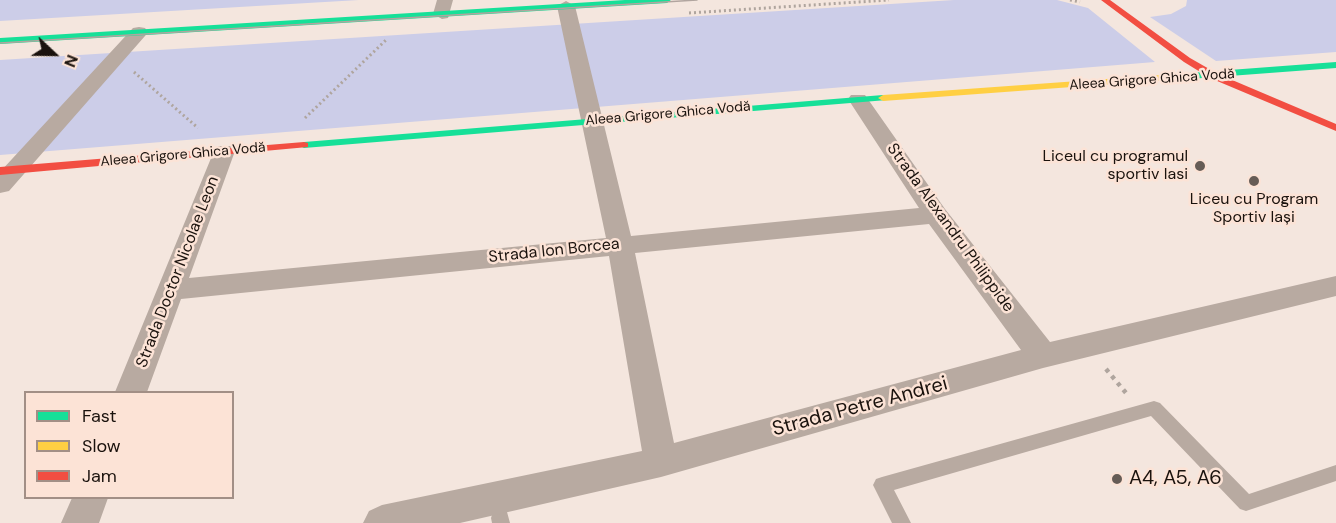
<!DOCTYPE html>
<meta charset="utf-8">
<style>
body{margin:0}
#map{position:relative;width:1336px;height:523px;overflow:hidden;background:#f4e6de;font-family:"DM Sans",sans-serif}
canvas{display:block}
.legend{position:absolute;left:24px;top:391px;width:210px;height:108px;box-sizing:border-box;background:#fce3d6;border:2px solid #a28f86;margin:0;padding:8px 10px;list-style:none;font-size:18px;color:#1a120d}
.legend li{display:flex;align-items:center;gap:12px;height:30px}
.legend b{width:30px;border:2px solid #a28f86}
.north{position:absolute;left:24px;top:24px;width:60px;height:60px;-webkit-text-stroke:4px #fce3d6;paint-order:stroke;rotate:112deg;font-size:16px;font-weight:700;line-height:24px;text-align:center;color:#1a120d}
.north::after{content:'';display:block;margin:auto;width:21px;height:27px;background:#1a120d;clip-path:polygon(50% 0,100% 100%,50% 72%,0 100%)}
</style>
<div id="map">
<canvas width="1336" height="523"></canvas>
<ul class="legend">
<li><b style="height:8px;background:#16e098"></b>Fast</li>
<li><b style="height:8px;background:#ffcf43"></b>Slow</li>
<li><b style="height:8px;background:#f24e42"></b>Jam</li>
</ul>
<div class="north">N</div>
</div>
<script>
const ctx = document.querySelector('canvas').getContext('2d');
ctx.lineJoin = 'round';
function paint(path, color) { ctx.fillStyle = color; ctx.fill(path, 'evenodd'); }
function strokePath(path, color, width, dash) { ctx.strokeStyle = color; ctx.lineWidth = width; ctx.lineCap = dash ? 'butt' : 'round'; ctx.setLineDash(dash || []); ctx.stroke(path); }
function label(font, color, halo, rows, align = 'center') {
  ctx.font = font + ' "DM Sans",sans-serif'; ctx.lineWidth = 5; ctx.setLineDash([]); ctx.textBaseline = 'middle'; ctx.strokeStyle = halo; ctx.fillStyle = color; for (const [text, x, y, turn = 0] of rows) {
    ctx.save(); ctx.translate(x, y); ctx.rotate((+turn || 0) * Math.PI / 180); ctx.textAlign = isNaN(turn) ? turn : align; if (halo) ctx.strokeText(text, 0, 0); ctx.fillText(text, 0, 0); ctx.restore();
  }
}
paint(new Path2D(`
 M0 0H359L0 21Z
 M954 0H1057L1088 8 1155 62 0 155V60Z
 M1187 0H1336V52L1216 61 1150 17 1171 14 1186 6Z`), '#cccde8');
strokePath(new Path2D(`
 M1070 0 1080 2
 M689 13 889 0
 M134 72 198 128
 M305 118 386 40`), '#afa59e', 3, [2, 3]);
strokePath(new Path2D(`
 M1106 369 1126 393`), '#afa59e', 4.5, [4, 5]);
paint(new Path2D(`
 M1154 401 1160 403 1249 494 1336 465V481L1246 511 1240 509 1151 416 894 490 911 523H892L873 485 876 479 882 477Z
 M500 509 507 512 510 523H492L491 518 493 512Z`), '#b8aaa1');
paint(new Path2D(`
 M437 0H453L448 18 442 19 433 14Z
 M566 1 575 6 631 236 919 208 848 99 851 95H865L945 209 1050 342 1336 276V296L1043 368 661 477 460 523H363L369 511 382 505 642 451 609 256 181 299 147 392H115L216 146H232L235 151 189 278 606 238 557 6ZM929 224 1021 350 674 443 635 253Z
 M139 27 145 28 148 32 145 36 9 191 0 193V172L133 28Z
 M72 498H108L99 523H61Z`), '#b8aaa1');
paint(new Path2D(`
 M625 0H671L667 3 0 44V38Z
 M1336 62V68L1176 80 1171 77 1176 74Z
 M883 95 887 96V100L304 148 298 145 304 142Z`), '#16e098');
paint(new Path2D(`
 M1176 74 1181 77 1180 79 883 101 878 98 883 95Z`), '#ffcf43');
paint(new Path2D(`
 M1101 0H1110L1190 58 1218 74 1336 124V131L1210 78 1184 62Z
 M304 142 308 143V147L0 175V167Z`), '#f24e42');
strokePath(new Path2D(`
 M0 43 697 0`), '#b1a59f', 1.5);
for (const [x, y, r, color] of [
 [1200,166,6,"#665c56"],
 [1254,181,6,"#665c56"],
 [1117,479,6,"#665c56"]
]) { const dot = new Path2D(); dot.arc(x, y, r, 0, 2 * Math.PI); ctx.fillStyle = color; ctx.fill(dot); strokePath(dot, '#fce3d6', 2); }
label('14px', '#1a120d', '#fce3d6', [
 ["Aleea Grigore Ghica Vodă",1152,80,-4],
 ["Aleea Grigore Ghica Vodă",668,114,-5],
 ["Aleea Grigore Ghica Vodă",183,155,-5]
]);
label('16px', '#1a120d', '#fce3d6', [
 ["Liceul cu programul",1188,157],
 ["sportiv Iasi",1188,175],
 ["Liceu cu Program",1254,200,"center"],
 ["Sportiv Iași",1254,218,"center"]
], 'right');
label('16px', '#1a120d', '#fce3d6', [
 ["Strada Alexandru Philippide",950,228,54],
 ["Strada Ion Borcea",554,251,-6],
 ["Strada Doctor Nicolae Leon",178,272,-69]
]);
label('20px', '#1a120d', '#fce3d6', [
 ["Strada Petre Andrei",860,407,-15]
]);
label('20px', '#1a120d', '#fce3d6', [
 ["A4, A5, A6",1129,479]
], 'left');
</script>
